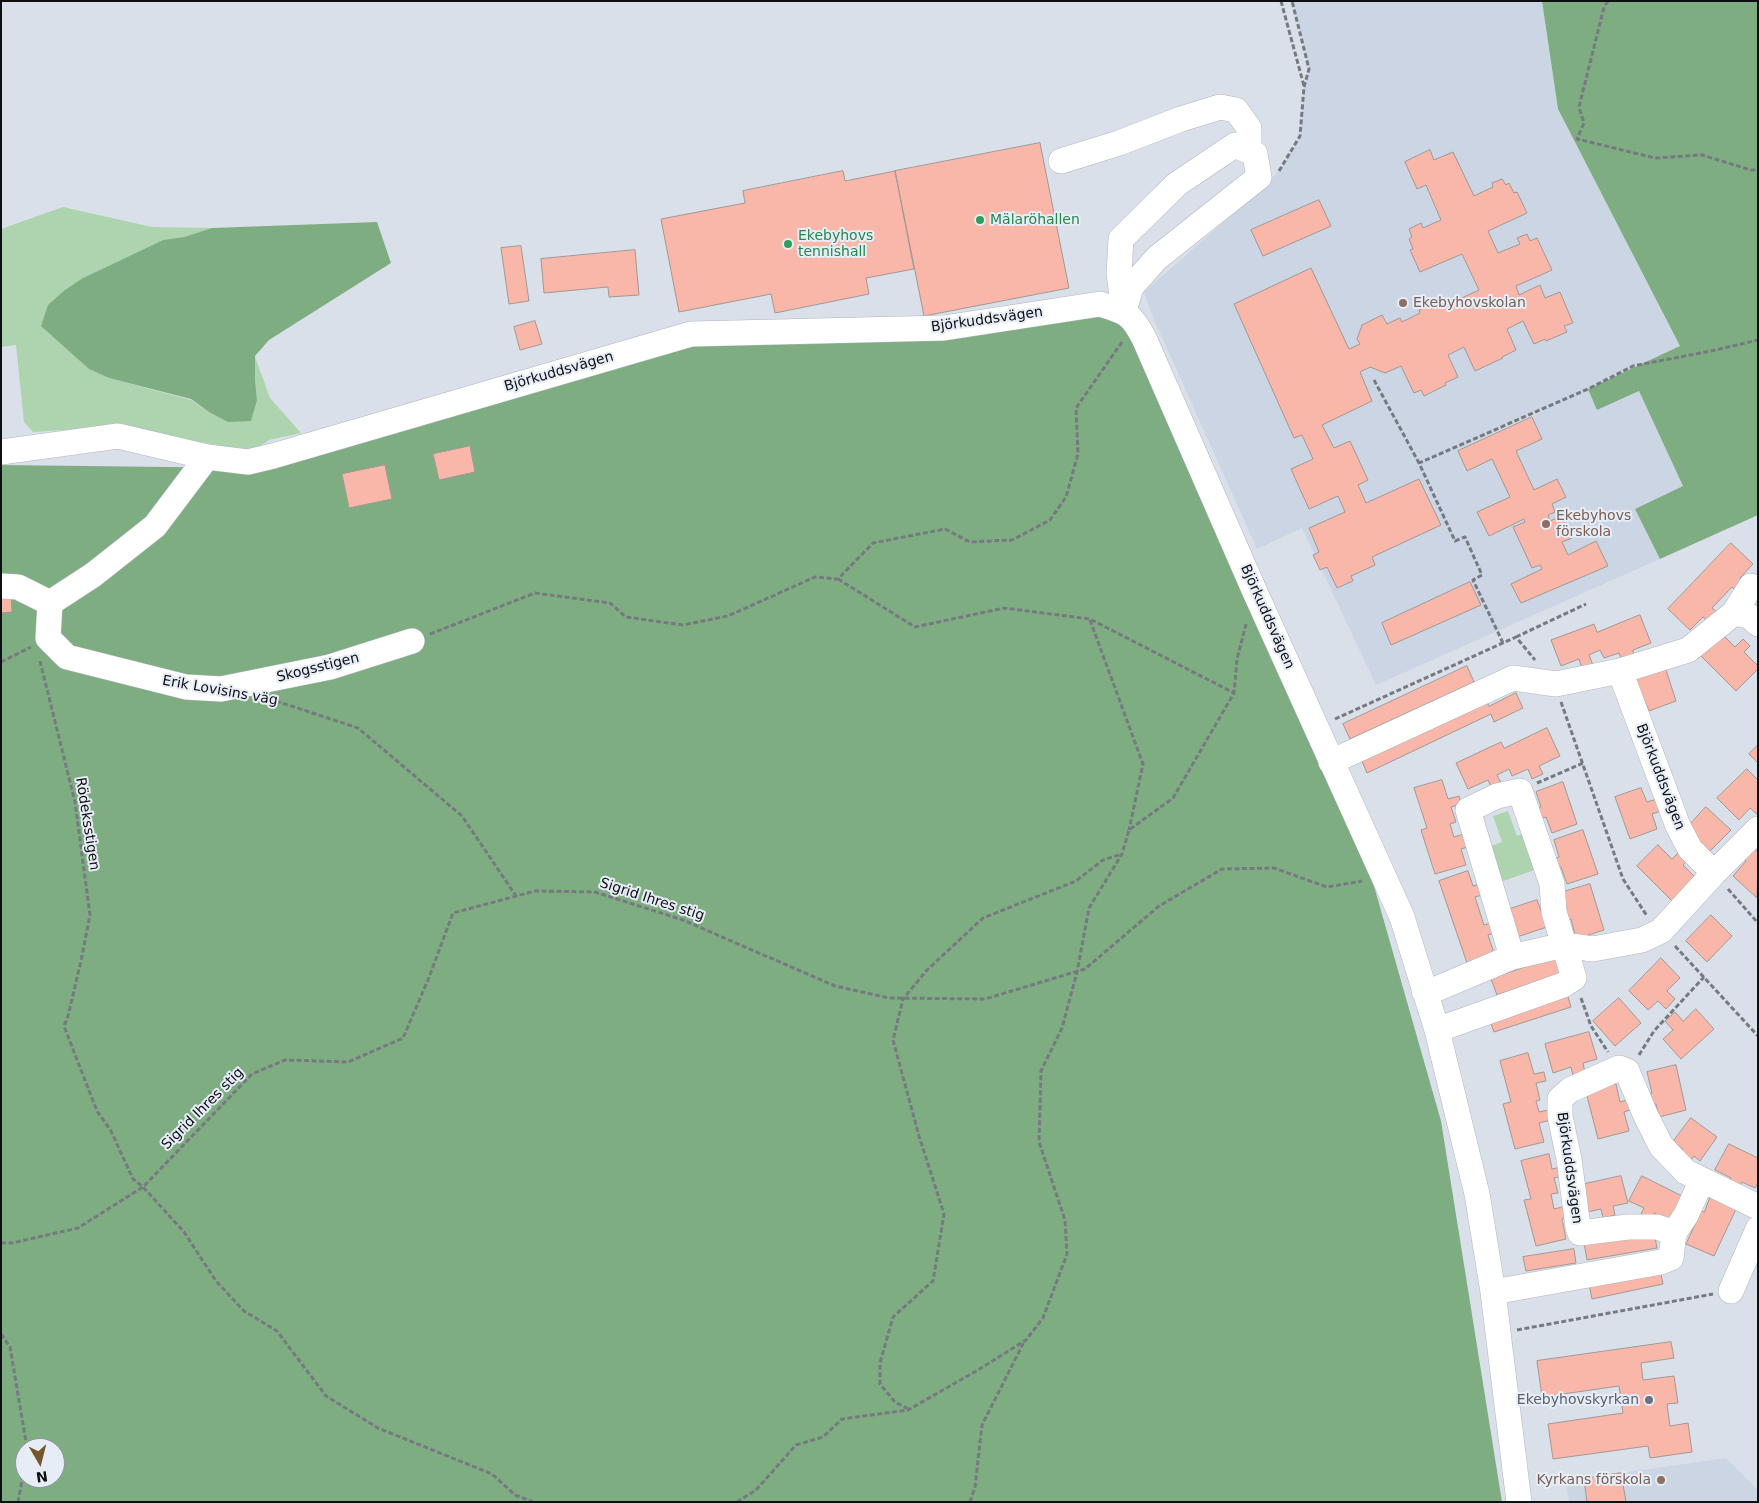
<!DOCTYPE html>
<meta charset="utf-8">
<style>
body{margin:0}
#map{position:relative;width:1759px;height:1503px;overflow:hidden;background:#dae0e9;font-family:"DejaVu Sans",sans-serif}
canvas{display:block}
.frame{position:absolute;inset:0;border:2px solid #0e0f12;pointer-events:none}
.north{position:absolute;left:15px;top:1438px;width:50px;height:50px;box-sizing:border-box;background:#e7edf6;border:1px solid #90949b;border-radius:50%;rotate:172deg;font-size:14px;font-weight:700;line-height:20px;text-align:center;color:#0e0f12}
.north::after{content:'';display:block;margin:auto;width:18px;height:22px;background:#77552d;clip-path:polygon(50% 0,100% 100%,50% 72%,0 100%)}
</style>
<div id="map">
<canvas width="1759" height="1503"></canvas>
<div class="frame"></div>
<div class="north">N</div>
</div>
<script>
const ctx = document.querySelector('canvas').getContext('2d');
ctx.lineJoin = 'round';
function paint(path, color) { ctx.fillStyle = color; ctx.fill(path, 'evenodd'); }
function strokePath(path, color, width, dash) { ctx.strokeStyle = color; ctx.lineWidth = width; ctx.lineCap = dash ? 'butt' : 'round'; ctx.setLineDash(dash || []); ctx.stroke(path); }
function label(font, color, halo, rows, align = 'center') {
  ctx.font = font + ' "DejaVu Sans",sans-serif'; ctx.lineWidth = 4; ctx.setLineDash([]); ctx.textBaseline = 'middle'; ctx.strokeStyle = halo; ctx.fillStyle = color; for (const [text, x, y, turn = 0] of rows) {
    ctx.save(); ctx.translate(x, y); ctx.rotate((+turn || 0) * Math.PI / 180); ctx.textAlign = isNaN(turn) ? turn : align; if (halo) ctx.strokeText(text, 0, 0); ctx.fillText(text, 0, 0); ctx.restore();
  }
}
paint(new Path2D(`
 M1292 1H1542L1558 109 1680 346 1598 410 1639 391 1683 486 1635 509 1660 559 1376 685 1302 528 1257 549 1152 315 1144 292 1249 200 1281 169 1300 136 1304 87 1309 69ZM1559 402 1532 417 1442 457Z
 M1726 1458 1758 1490V1502H1569L1566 1481Z`), '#cbd5e4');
paint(new Path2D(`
 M63 207 152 227 212 228 184 237 163 240 83 278 73 354 89 369 109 378 191 400 209 412 257 400 255 379V357L270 398 301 433 269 440 253 451 110 427 33 432 24 422 16 345 1 347V229Z
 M1508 811 1517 836 1527 832 1540 868 1495 884 1483 849 1502 842 1493 816Z`), '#add4af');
paint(new Path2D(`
 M1542 1H1758V515L1660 559 1635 509 1683 486 1639 391 1597 410 1588 389 1680 346 1558 109Z
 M377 222 391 263 269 340 255 356V379L257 400 251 421 228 422 209 412 191 399 109 378 89 369 41 326 48 305 65 290 83 278 163 240 184 237 212 228Z
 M1093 311 1117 319 1136 341 1364 851 1441 1121 1502 1502H1V465L252 468 696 342ZM25 1448H55V1478H25Z`), '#7fad82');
const building = new Path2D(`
 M1040 143 1069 288 924 316 895 171Z
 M1430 150 1434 160 1453 152 1474 196 1493 187 1492 183 1502 179 1506 185 1509 183 1514 193 1517 192 1527 213 1488 231 1498 253 1520 244 1517 238 1527 234 1530 241 1537 238 1552 270 1516 286 1519 295 1540 285 1545 298 1560 292 1573 323 1564 326 1567 332 1546 341 1545 339 1534 344 1523 321 1507 329 1516 350 1502 357 1503 358 1475 371 1464 347 1448 355 1458 377 1445 383 1446 385 1424 396 1421 390 1414 393 1401 366 1385 373 1370 367 1360 372 1372 401 1322 425 1334 448 1350 441 1368 480 1358 485 1366 503 1419 479 1441 525 1372 557 1375 565 1351 576 1353 581 1337 588 1327 567 1320 570 1313 555 1319 552 1309 528 1345 512 1338 496 1309 509 1291 469 1313 459 1302 435 1294 438 1234 304 1311 268 1349 349 1360 344 1357 339 1362 325 1382 315 1387 324 1400 318 1402 322 1420 313 1419 310 1429 305 1431 309 1449 299 1451 303 1479 290 1462 254 1420 272 1410 250 1413 249 1409 239 1412 237 1409 229 1421 223 1423 228 1441 220 1426 185 1417 189 1405 162Z
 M843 171 845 181 895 171 914 269 866 278 869 294 775 313 771 294 679 312 661 219 745 203 743 191Z
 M1319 200 1331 226 1263 256 1251 230Z
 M521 246 529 301 509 304 501 248Z
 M635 250 639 295 609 297 608 287 544 293 541 259Z
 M535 321 542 344 520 350 514 327Z
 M1532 417 1542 439 1516 451 1534 490 1557 479 1566 497 1552 504 1555 512 1548 515 1550 521 1562 516 1572 538 1562 542 1568 555 1596 541 1608 566 1521 603 1511 584 1542 569 1540 565 1532 568 1513 527 1525 522 1524 519 1489 536 1477 512 1510 497 1492 459 1467 471 1458 451Z
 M470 446 475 472 439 480 433 454Z
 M385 465 392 499 349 508 342 474Z
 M1731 543 1753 564 1740 578 1748 585 1739 594 1732 587 1712 608 1719 614 1710 624 1703 617 1690 630 1668 609Z
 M1470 582 1481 605 1391 645 1382 623Z
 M1 594H11L12 612 1 613Z
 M1640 615 1651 643 1633 650 1634 660 1623 664 1619 653 1604 658 1600 650 1589 655 1593 665 1582 669 1579 659 1561 666 1551 640 1594 624 1597 632Z
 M1720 632 1735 647 1743 639 1750 646 1744 652 1758 666V669L1736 691 1699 654Z
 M1467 666 1474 682 1350 739 1343 724Z
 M1665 667 1676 701 1649 711 1644 699 1637 701 1635 678Z
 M1516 693 1523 708 1494 722 1491 714 1367 773 1362 761 1487 702 1489 706Z
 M1547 728 1560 756 1539 766 1543 774 1532 779 1528 769 1512 776 1509 769 1497 775 1502 785 1492 789 1488 780 1468 789 1456 763 1501 742 1504 748Z
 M1758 745V763L1749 754Z
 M1747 769 1758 780V815L1750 808 1739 820 1717 798Z
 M1442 780 1448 799 1459 796 1461 804 1451 807 1456 822 1450 824 1454 837 1467 833 1471 846 1461 849 1466 865 1435 874 1421 830 1427 828 1414 788Z
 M1563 782 1577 824 1552 833 1546 817 1537 820 1533 809 1541 807 1536 792Z
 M1641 788 1647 802 1657 799 1661 811 1652 814 1657 829 1630 839 1615 797Z
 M1706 807 1731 830 1708 853 1684 831Z
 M1583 830 1598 874 1567 884 1561 867 1555 869 1552 860 1559 857 1554 840Z
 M1658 845 1672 859 1680 851 1688 860 1683 865 1699 881 1676 905 1637 866Z
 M1751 846 1758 852 1757 898 1733 876 1746 861 1741 857Z
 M1468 871 1473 886 1482 883 1486 894 1475 897 1484 925 1494 922 1498 932 1488 935 1494 953 1467 963 1439 881Z
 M1590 884 1604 930 1576 939 1571 919 1562 922 1560 893Z
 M1537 900 1547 927 1514 938 1504 911Z
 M1711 915 1732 936 1707 962 1686 941Z
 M1555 957 1561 973 1497 995 1491 979Z
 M1661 958 1680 978 1667 991 1675 999 1666 1009 1658 1001 1648 1010 1629 991Z
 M1567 993 1571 1007 1494 1032 1489 1018Z
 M1619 998 1641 1023 1615 1046 1593 1021Z
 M1696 1009 1714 1029 1681 1059 1663 1039 1673 1030 1665 1021 1675 1012 1683 1021Z
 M1589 1032 1597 1059 1583 1063 1585 1073 1573 1076 1571 1067 1553 1073 1545 1044Z
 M1528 1053 1534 1074 1544 1072 1546 1081 1536 1083 1540 1100 1536 1101 1539 1112 1548 1110 1551 1120 1539 1123 1544 1142 1515 1149 1503 1104 1511 1102 1500 1061Z
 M1676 1065 1686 1110 1659 1117 1656 1104 1647 1106 1644 1095 1652 1093 1647 1072Z
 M1616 1084 1620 1102 1630 1099 1633 1109 1624 1112 1629 1131 1598 1139 1586 1092Z
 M1691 1118 1717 1137 1700 1161 1694 1156 1690 1162 1679 1154 1683 1149 1673 1142Z
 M1729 1144 1758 1158V1183L1755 1188 1742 1182 1738 1190 1727 1185 1731 1178 1715 1170Z
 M1549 1154 1552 1169 1561 1167 1563 1176 1554 1178 1558 1193 1551 1194 1554 1209 1566 1206 1569 1217 1562 1219 1566 1239 1536 1246 1524 1200 1531 1199 1521 1161Z
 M1621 1176 1628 1203 1613 1206 1615 1215 1603 1218 1601 1209 1582 1213 1576 1186Z
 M1642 1176 1682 1196 1670 1220 1654 1213 1650 1220 1640 1216 1644 1208 1629 1201Z
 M1712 1193 1738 1205 1714 1256 1686 1244 1697 1220 1696 1209 1704 1212Z
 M1654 1232 1657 1248 1587 1260 1584 1243Z
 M1574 1249 1576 1263 1526 1271 1523 1257Z
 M1660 1269 1663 1284 1592 1299 1589 1284Z
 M1671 1342 1674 1358 1641 1363 1643 1380 1674 1376 1678 1403 1667 1404 1670 1426 1688 1423 1692 1452 1650 1458 1648 1446 1553 1459 1548 1424 1623 1413 1619 1386 1542 1397 1537 1361Z
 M1621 1473 1626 1502H1587L1584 1479Z`);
paint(building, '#f8b7a8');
strokePath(building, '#a29794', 1);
const minor = new Path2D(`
 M1235 145 1255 154 1259 177 1157 258 1131 287 1124 311 1119 273 1121 239 1177 184Z
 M1061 161 1119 143 1181 119 1220 107 1236 110 1249 128V151
 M1 452 118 436 207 457 248 462 273 456 691 334 944 328 1100 304C1126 312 1131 313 1144 338L1255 592 1402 917 1437 1030 1477 1194 1493 1292 1519 1502
 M207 457 155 526 93 575 50 603 48 638 67 657 186 687 221 689 330 667 412 641
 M1 586 18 587 50 603
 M1734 613 1751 586
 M1620 671 1678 826 1690 849 1714 873
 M1331 762 1513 678 1556 684 1620 671 1688 650 1734 613 1749 616 1758 624
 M1424 991 1434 990 1512 957 1564 945 1593 949 1642 940 1661 931 1714 873 1758 829
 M1437 1030 1563 985 1574 978 1554 912 1552 884 1520 791 1497 796 1468 810 1512 957
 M1674 1233 1686 1215 1702 1180
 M1731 1291 1758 1229
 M1493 1292 1661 1262 1671 1258 1674 1233 1657 1227H1628L1580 1233 1578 1227 1569 1159 1560 1116V1099L1570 1090 1619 1068 1627 1071 1645 1114 1661 1146 1686 1172 1758 1207`);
strokePath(minor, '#afb4bd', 26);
strokePath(new Path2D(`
 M1281 1 1304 86
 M1608 1 1604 7 1579 107 1584 123 1577 139 1655 158 1702 155 1751 170H1758
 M1279 171 1300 136 1304 87 1309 69 1292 1
 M1374 380 1419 463
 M838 579 915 627 1004 608 1090 619 1234 693
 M1090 620 1143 764 1129 830
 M430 634 535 593 610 603 626 617 683 625 728 616 815 577 838 579 873 543 945 529 970 542 1012 540 1050 520 1066 497 1078 454 1076 408 1122 342
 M1516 637 1586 604
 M1503 643 1473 580 1482 575 1465 537 1455 541 1419 463 1588 389 1633 366 1711 351 1758 340
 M40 661 75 802 90 915 81 961 68 1016 64 1026 97 1111 111 1131 133 1179 143 1187 184 1232 216 1281 244 1311 277 1331 326 1396 378 1428 492 1474 515 1495 533 1502
 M1 662 31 647
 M276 701 358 728 462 816 516 896
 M1561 702 1623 879 1647 916
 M1335 719 1516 637 1535 660
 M1537 783 1583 763
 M1728 889 1758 923
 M1675 946 1758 1036
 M1581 998 1591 1026 1608 1052
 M1639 1055 1654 1031 1704 977
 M1 1243H12L78 1228 143 1187 252 1074 285 1060 348 1062 403 1038 428 980 453 913 535 891 595 892 683 920 835 986 889 998 985 999 1085 969 1159 906 1222 869 1274 868 1327 887 1362 881
 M1517 1330 1713 1294
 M1 1334 10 1347 27 1448
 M908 1409 895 1402 880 1384V1363L893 1317 933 1281 944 1214 919 1136 893 1040 903 999 927 970 983 918 1076 881 1103 860 1122 854
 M18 1502 25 1464
 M737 1502 756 1490 796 1445 823 1437 842 1419 908 1410 978 1370 1026 1340 1043 1318 1067 1254 1065 1220 1039 1142 1041 1071 1062 1028 1077 972 1089 908 1122 854 1129 830 1173 798 1234 693 1237 659 1246 624
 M970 1502 975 1487 982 1425 1025 1340`), '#767a80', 3, [5, 2.5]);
strokePath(minor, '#fff', 25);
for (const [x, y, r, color] of [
 [980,220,5,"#2e9e5b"],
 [788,244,5,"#2e9e5b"],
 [1403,303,5,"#8d6e63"],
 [1546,524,5,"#8d6e63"],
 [1649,1400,5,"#6b7280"],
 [1661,1480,5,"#8d6e63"]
]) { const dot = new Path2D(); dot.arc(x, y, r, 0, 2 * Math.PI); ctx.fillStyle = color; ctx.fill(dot); strokePath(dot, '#e7edf6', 2); }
label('14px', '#27864d', '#e7edf6', [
 ["Mälaröhallen",990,220],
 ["Ekebyhovs",798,236],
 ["tennishall",798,252]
], 'left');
label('14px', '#785e54', '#e7edf6', [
 ["Ekebyhovskolan",1413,303],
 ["Ekebyhovs",1556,516],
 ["förskola",1556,532],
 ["Kyrkans förskola",1651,1480,"right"]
], 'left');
label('14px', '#0e0f12', '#e7edf6', [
 ["Björkuddsvägen",987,320,-8],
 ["Björkuddsvägen",559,372,-16],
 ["Björkuddsvägen",1267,617,66],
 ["Skogsstigen",318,668,-14],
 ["Erik Lovisins väg",220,691,10],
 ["Björkuddsvägen",1660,777,69],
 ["Rödeksstigen",87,824,81],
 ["Sigrid Ihres stig",652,900,18],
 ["Sigrid Ihres stig",203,1109,-45],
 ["Björkuddsvägen",1569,1168,82]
]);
label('14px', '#5b616d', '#e7edf6', [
 ["Ekebyhovskyrkan",1639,1400]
], 'right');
</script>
